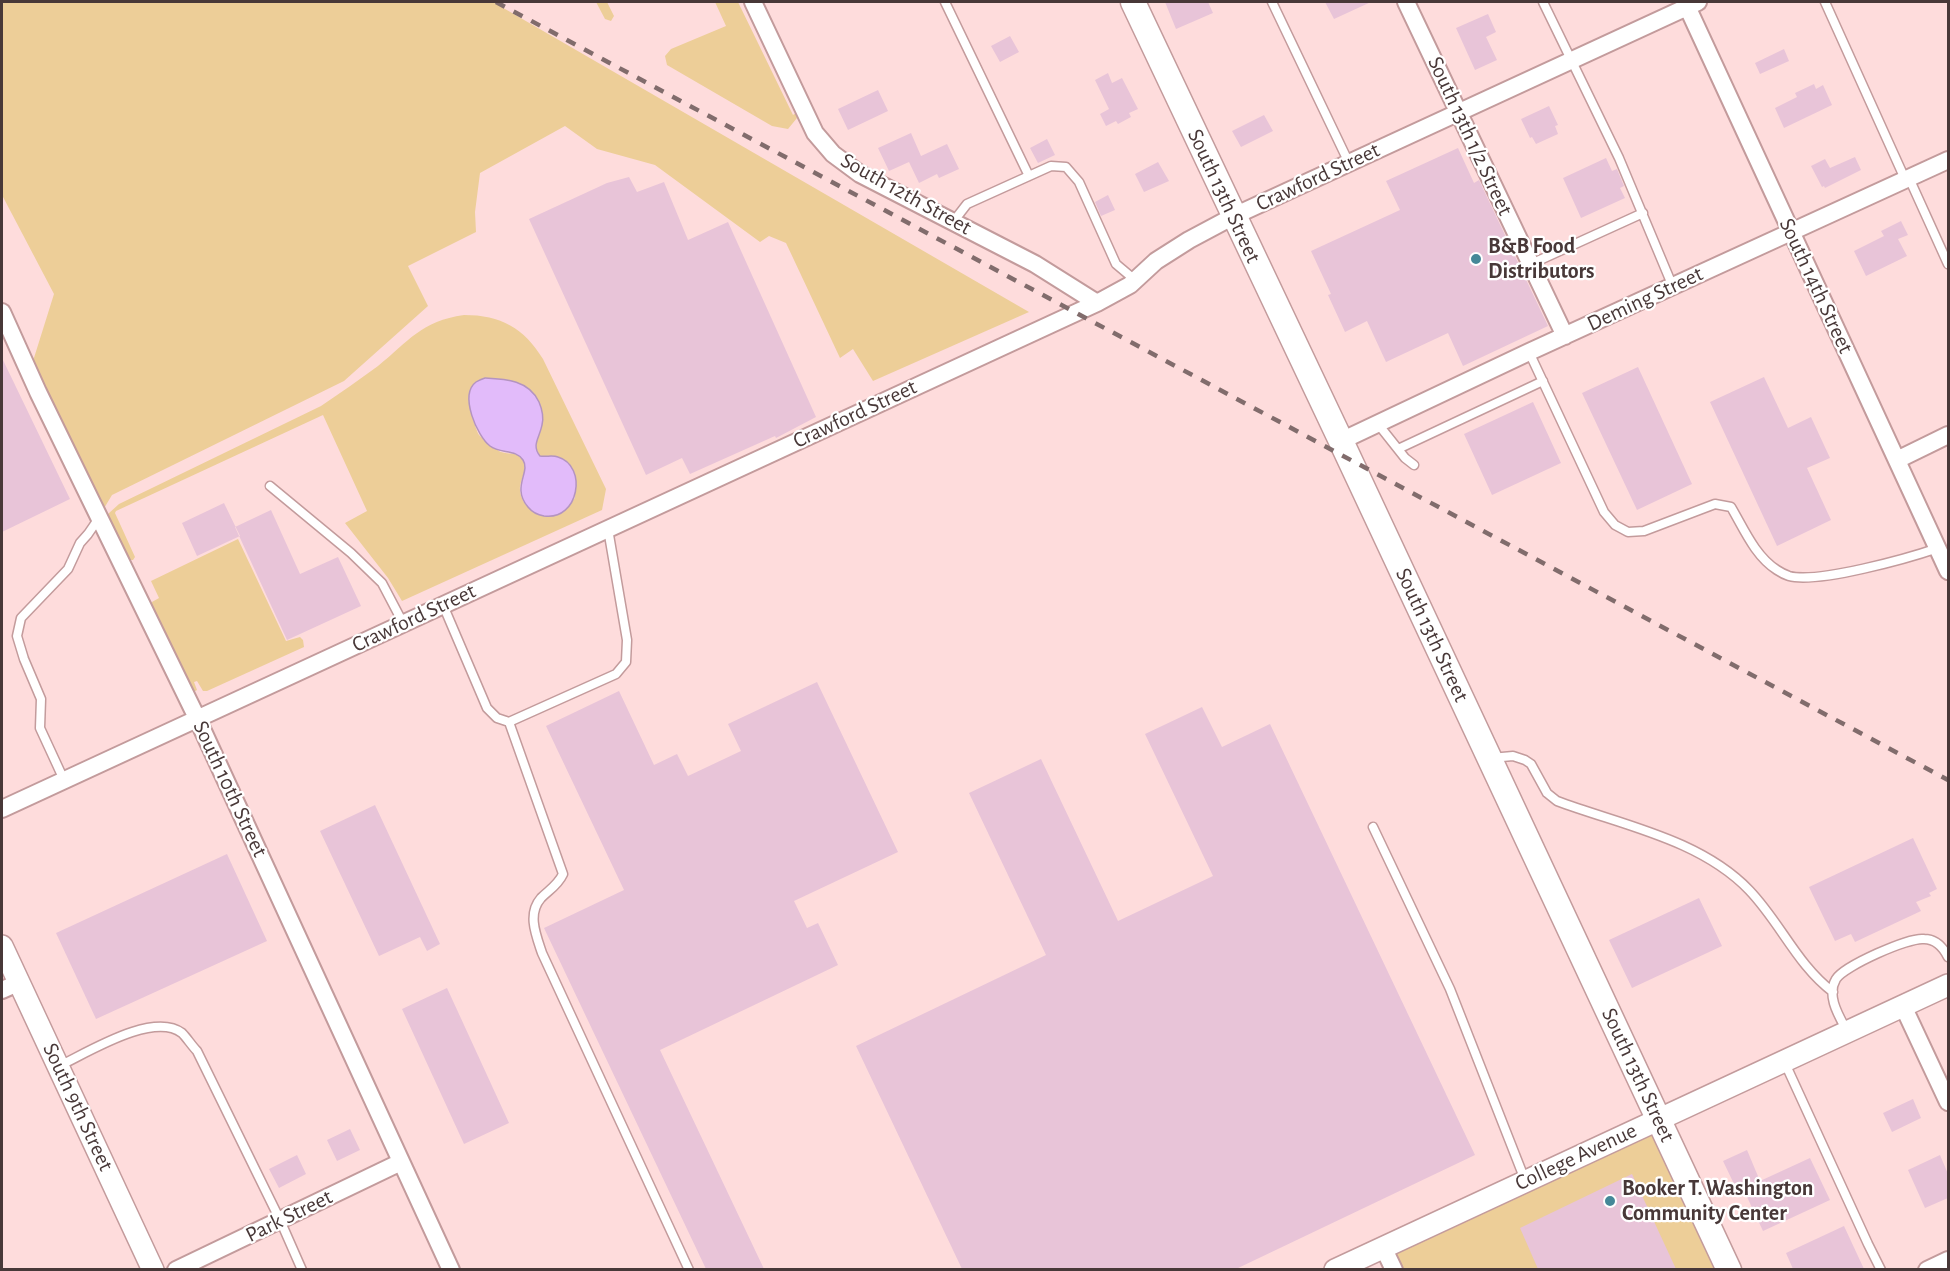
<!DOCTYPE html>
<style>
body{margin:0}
#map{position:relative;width:1950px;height:1271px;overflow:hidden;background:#fedcdc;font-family:"Alegreya Sans",sans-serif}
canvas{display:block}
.frame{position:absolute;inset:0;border:3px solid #483838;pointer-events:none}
</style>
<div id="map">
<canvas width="1950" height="1271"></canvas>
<div class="frame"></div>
</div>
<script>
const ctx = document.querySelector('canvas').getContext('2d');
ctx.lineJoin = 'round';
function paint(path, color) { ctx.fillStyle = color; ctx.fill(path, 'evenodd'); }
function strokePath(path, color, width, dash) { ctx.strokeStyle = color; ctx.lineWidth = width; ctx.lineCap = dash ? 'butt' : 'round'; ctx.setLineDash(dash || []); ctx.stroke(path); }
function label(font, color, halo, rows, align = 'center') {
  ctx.font = font + ' "Alegreya Sans",sans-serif'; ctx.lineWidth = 4.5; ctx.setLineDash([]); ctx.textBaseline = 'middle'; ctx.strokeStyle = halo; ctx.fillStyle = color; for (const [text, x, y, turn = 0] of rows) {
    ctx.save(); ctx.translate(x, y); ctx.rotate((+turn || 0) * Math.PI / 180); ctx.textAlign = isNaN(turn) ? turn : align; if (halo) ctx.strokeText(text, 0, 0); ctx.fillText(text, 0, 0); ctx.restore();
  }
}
paint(new Path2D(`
 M2 2H493L1029 312 873 381 853 349 840 358 786 243 769 236 760 242 655 165 597 149 565 126 480 173 475 212 476 232 408 266 428 306 344 381 112 495 103 510 33 361 54 294 2 195Z
 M596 2H607L614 16 611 21 605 19Z
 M715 2H738L793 115 796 113 797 118 788 129 772 126 667 65 665 56 671 49 726 26Z
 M464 315C501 315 524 328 543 359L606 489 602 510 402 601 388 578 345 523 367 511 323 415 116 511 115 513 135 557 133 560H130L108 514 119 504 321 406C340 393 359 380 378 366 409 341 421 321 464 315ZM476 382 542 427C538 437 533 446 540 456L550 457 575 474V498C570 503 564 510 558 513 542 523 521 507 520 490 519 480 530 468 522 459 516 451 509 455 501 452 498 451 481 437 479 435 475 428 468 401 469 394 470 389 473 386 476 382Z
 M238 539 286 641 300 637 303 640 304 647 207 691H203L197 681 194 682 197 690 192 693 151 606 152 602 159 598 151 581Z
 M1658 1119 1728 1269H1394L1383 1247Z`), '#edce98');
const water = new Path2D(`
 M485 378C506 379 529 380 539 402 542 409 544 417 542 425 540 437 531 445 540 456 546 457 553 455 558 457 588 466 579 521 544 516 538 515 532 512 528 507 511 487 531 472 523 460 516 449 500 454 490 446 477 436 459 395 476 382 479 380 482 379 485 378Z`);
paint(water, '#e2bbfa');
strokePath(water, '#b494c0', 1.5);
paint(new Path2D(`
 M1165 2H1208L1213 13 1176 29Z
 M1325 2H1371L1334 19Z
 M1488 14 1496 32 1486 37 1497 60 1475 70 1456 28Z
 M1010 36 1019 52 1000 62 991 46Z
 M1784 49 1789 61 1760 74 1755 63Z
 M1108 73 1112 83 1122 78 1138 109 1129 113 1131 117 1118 124 1116 121 1106 126 1100 114 1109 109 1095 80Z
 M1814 84 1816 89 1823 85 1832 105 1784 128 1775 108 1797 97 1795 93Z
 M878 90 888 111 848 130 838 109Z
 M1549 106 1558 125 1555 126 1558 134 1536 144 1532 137 1530 138 1521 119Z
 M1264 115 1273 131 1241 147 1232 131Z
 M911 133 921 156 947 144 959 169 939 178 937 174 919 183 909 162 889 171 878 148Z
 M1047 139 1055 155 1038 163 1030 148Z
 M1458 148 1474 183 1479 180 1548 326 1463 366 1448 333 1386 362 1367 321 1345 332 1328 295 1331 294 1311 251 1400 210 1386 181Z
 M1855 157 1861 170 1825 188 1824 186 1822 187 1811 166 1825 159 1830 168Z
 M1606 158 1612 171 1617 169 1624 186 1620 188 1625 198 1581 218 1563 178Z
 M1158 162 1169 181 1144 192 1135 174Z
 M629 177 637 192 664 182 688 240 728 222 816 417 776 438 775 436 690 474 682 458 646 475 529 219 607 183Z
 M1108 195 1115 210 1101 216 1095 202Z
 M1901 221 1908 235 1898 239 1907 256 1866 276 1854 251 1884 236 1881 231Z
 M2 358 70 499 2 532Z
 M1638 367 1692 484 1637 510 1582 393Z
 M1764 377 1788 428 1811 417 1830 458 1807 468 1831 520 1777 546 1710 402Z
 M1533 402 1561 463 1492 495 1464 434Z
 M224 503 240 536 197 556 182 523Z
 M271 510 300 574 338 557 361 606 287 640 235 527Z
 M817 682 898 852 794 901 807 928 818 923 838 965 660 1050 764 1269H706L544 928 624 890 546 726 619 691 654 765 677 754 688 776 741 751 728 724Z
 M1202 707 1222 747 1270 724 1475 1155 1236 1269H962L856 1046 1046 955 969 793 1041 759 1118 921 1213 876 1145 734Z
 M375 805 440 944 427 951 420 937 379 956 320 831Z
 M1913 838 1937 889 1929 893 1931 896 1916 902 1921 911 1855 942 1851 934 1835 941 1809 887Z
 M227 854 267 941 96 1019 56 933Z
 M1699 898 1722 946 1632 988 1609 940Z
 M447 988 509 1123 464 1144 402 1009Z
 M1913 1099 1921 1118 1892 1132 1883 1113Z
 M350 1129 360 1150 337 1161 327 1140Z
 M1747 1150 1760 1181 1810 1158 1830 1200 1763 1231 1740 1182 1734 1184 1723 1161Z
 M297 1155 306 1174 279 1188 269 1169Z
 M1940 1155 1948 1174V1198L1925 1208 1908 1170Z
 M1632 1174 1676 1269H1538L1520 1228Z
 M1844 1226 1864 1269H1793L1786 1253Z`), '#e8c4d8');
const service = new Path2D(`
 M945 2 1029 176
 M1272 2 1349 163
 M1543 2 1619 158 1673 287
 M1825 2 1905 179
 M1909 178 1948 264
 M953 222 967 204 1051 166 1066 167 1079 182 1116 264 1135 280
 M1531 264 1643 213
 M1529 352 1604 512 1615 525 1628 532 1644 531 1715 504 1731 507C1744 529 1755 556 1777 570 1780 572 1786 575 1789 576 1817 584 1909 558 1938 548
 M1378 424 1405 458 1414 465
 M1398 449 1543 381
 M270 486 351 553 382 583 403 623
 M443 605 487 708 497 718 509 722 616 674 626 662 627 640 608 529
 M509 722 563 874C558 885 549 890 541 898 527 914 536 935 542 953L689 1270
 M1491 758 1513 756 1525 760 1531 764 1547 793 1557 801C1621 825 1700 839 1749 890 1780 922 1797 965 1833 992
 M64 780 40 728 41 699 24 659 17 636 21 618 68 569 80 543 88 534 99 518
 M1373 827 1450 989 1525 1180
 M1847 1031C1839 1016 1826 996 1836 979 1844 966 1909 937 1924 939 1935 939 1943 947 1948 957
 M1784 1061 1868 1244 1881 1270
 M59 1066C87 1053 153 1011 182 1033 187 1038 192 1046 197 1051L280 1220 302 1270`);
const minor = new Path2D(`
 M753 2 815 133 833 154 860 174 1035 264 1097 303
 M1406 2 1565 336
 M1685 2 1948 571
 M2 312 38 392 197 718 451 1270
 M1341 441 1529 352 1948 160
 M1897 460 1948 435
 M2 809 1097 303 1130 285 1156 261 1189 240 1234 216 1698 2
 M2 990 20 982
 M1903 1006 1948 1102
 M1383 1247 1394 1270
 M176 1270 401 1162
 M1927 1270 1948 1260`);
const tertiary = new Path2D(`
 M2 946 153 1270
 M1335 1270 1948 985`);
const secondary = new Path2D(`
 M1133 2 1341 441 1729 1270`);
strokePath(service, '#c39b9c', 11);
strokePath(minor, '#c39b9c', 20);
strokePath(tertiary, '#c39b9c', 24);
strokePath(secondary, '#c39b9c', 27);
strokePath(service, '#fff', 8);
strokePath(minor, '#fff', 16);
strokePath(tertiary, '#fff', 21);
strokePath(secondary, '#fff', 24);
strokePath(new Path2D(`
 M496 2 1948 780`), '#816c6c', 4.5, [10, 10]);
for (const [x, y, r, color] of [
 [1476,259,6,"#458898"],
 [1610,1201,6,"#458898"]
]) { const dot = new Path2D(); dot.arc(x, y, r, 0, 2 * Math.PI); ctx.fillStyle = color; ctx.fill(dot); strokePath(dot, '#fff', 2); }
label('22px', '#483838', '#fff', [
 ["South 13th 1/2 Street",1470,136,65],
 ["Crawford Street",1318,177,-25],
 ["South 12th Street",906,194,29],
 ["South 13th Street",1224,196,65],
 ["South 14th Street",1816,286,65],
 ["Deming Street",1645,299,-25],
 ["Crawford Street",855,414,-25],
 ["Crawford Street",414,618,-25],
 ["South 13th Street",1432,635,65],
 ["South 10th Street",230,789,65],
 ["South 13th Street",1638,1075,65],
 ["South 9th Street",78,1107,65],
 ["College Avenue",1576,1157,-25],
 ["Park Street",289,1216,-26]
]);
label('bold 22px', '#483838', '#fff', [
 ["B&B Food",1488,246],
 ["Distributors",1488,271],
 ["Booker T. Washington",1622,1188],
 ["Community Center",1622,1213]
], 'left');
</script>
